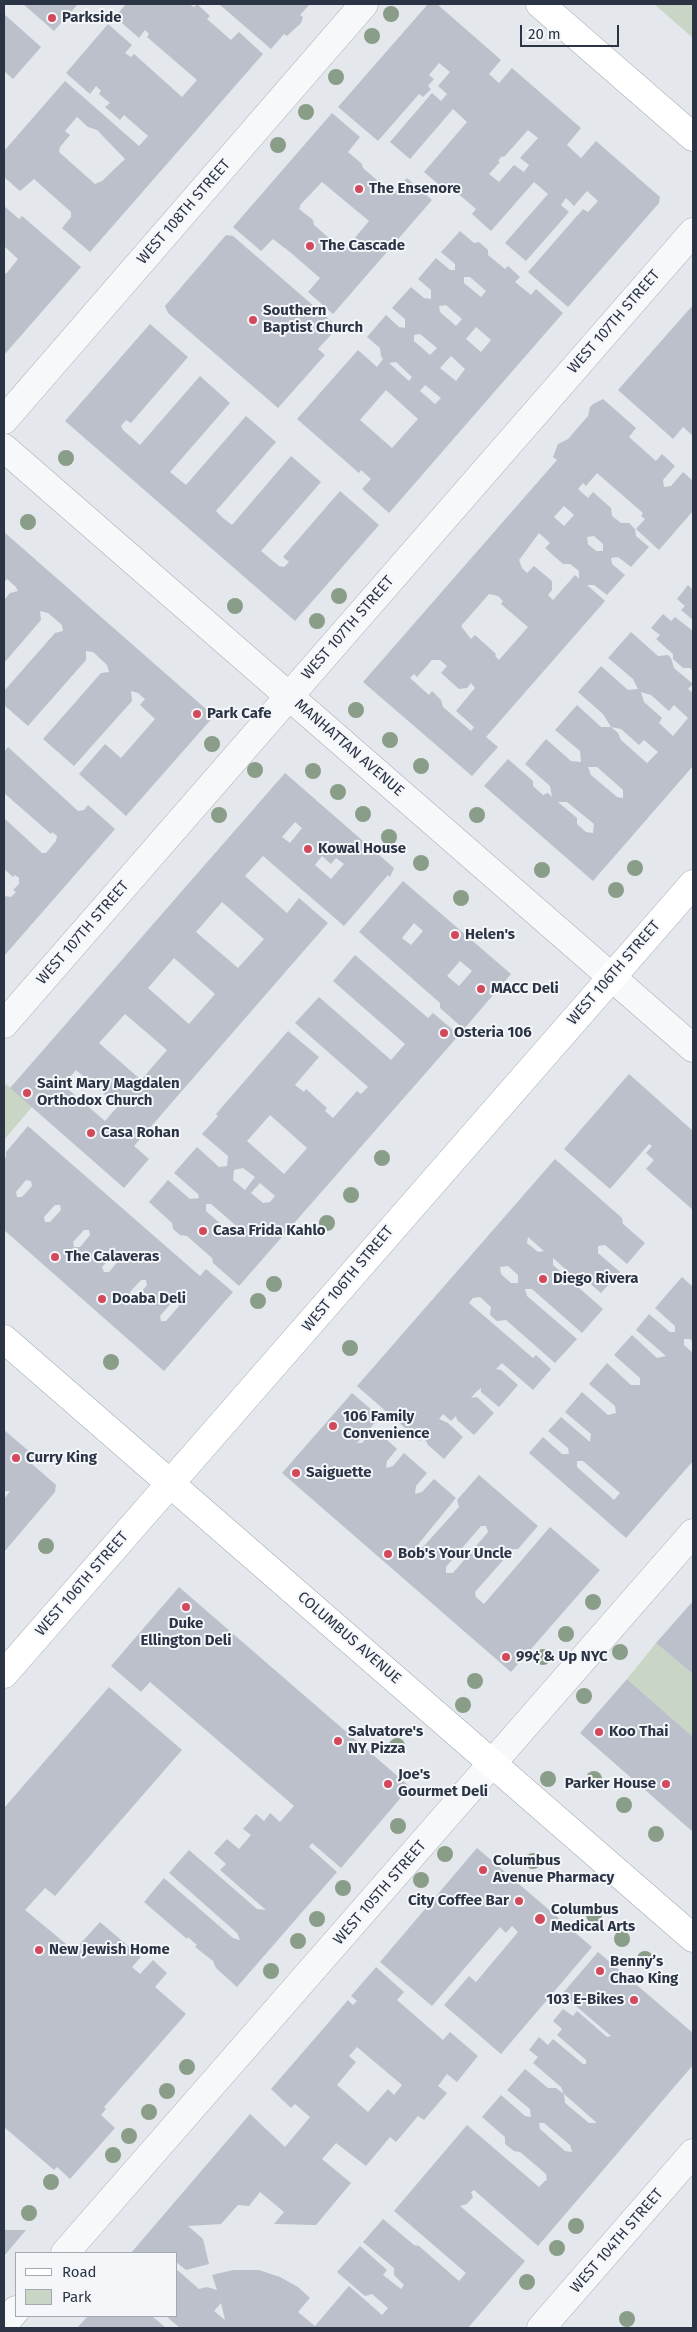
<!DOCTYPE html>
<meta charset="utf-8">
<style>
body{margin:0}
#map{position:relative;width:697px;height:2332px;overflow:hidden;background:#e4e7ec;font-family:"Fira Sans",sans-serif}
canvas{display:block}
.frame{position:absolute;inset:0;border:5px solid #2b3445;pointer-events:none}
.legend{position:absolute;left:15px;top:2252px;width:162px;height:65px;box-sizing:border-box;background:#f4f6f9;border:1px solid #a4a8b1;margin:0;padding:6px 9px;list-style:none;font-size:15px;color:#2b3445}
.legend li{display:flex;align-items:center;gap:10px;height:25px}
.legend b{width:25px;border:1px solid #a4a8b1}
.scale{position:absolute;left:520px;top:25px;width:99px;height:22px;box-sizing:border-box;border:2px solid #2b3445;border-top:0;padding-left:6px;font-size:15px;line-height:18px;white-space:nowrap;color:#2b3445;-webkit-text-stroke:4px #f4f6f9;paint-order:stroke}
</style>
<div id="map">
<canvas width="697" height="2332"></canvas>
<div class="frame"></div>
<ul class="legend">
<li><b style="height:6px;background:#fff"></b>Road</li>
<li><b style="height:14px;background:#c9d6c5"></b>Park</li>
</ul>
<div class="scale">20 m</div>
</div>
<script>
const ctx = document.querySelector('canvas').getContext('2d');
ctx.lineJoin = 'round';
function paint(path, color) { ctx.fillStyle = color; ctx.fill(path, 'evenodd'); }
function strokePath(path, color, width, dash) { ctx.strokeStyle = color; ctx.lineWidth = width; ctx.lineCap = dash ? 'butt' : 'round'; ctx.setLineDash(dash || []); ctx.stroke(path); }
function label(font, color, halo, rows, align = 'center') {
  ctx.font = font + ' "Fira Sans",sans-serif'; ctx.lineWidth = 4; ctx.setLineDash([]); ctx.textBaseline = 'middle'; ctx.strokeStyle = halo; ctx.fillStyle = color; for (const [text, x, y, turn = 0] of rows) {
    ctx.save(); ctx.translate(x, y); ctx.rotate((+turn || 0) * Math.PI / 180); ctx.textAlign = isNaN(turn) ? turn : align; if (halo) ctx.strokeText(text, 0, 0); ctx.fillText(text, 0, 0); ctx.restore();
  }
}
paint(new Path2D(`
 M654 4H693V38Z
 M6 1084 32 1107 4 1140V1088Z
 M656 1643 693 1674V1737L627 1679Z`), '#c9d6c5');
paint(new Path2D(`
 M23 4H78L54 31Z
 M126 4H189L194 7 197 4 210 16 207 19 231 40 239 32 263 54 90 252 62 228 71 217V212L34 179 20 191 4 177V151L65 81 139 146 148 136 124 115 120 120 105 107 110 103 99 94 101 91 96 86 90 94 66 73 108 24 132 45 125 53 131 57 134 54 182 97 197 80 147 37 149 34 145 30 139 38 115 17ZM77 117 88 127 97 130 125 159 102 181 95 184 59 152 60 147 70 135 65 131Z
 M219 4H310L300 15 303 17 301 23 287 36 284 34 271 49Z
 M428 4H437L501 60 489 74 499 83 512 68 581 128 567 145 581 158 596 141 660 197 659 203 568 307 528 272 583 209 588 212 598 201 587 191 574 206 566 198 561 205 569 212 526 261 505 243 548 194 534 182 491 231 472 214 476 209 448 185 444 189 424 172 467 122 453 109 410 159 390 142 432 93 441 101 447 94 438 86 450 72 439 63 429 75 434 79 428 86 431 89 423 97 419 94 378 141 338 107ZM528 130 538 138 520 158 529 165 524 172 514 165 499 182 489 174 500 162 498 161 502 156 504 157Z
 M4 14 41 47 13 79 4 71Z
 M332 113 360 137 348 152 362 164 363 168 393 194 407 178 432 200 333 314 308 292 320 278 290 252 273 239 261 251 233 227ZM322 182 369 221 344 251 314 225 313 220 299 209 301 204Z
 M4 206 19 219 22 216 81 267 4 355V271L6 274 18 259 4 246Z
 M460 231 474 243 479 242 488 250V255L505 269 508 266 520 277 515 282 531 295 536 289 563 313 389 513 362 489 371 479 361 470 359 473 297 419 358 350 377 367 383 359 381 356 380 348 367 337 386 315 399 327 405 328V319L392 308 411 287 424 298 431 299V290L418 279 436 258 450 270H455V264L441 252ZM464 277H470L486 291 481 297 464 283ZM446 305 462 319 456 326 440 312 439 306ZM476 327 491 340 481 352 466 339ZM420 334 437 348 430 355 414 341V335ZM451 356 465 369 456 381 440 368ZM396 362 412 377 409 381 389 363ZM425 385 441 398 435 404 420 391ZM386 390 418 419 392 448 360 420Z
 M226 235 233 236 338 327 318 349 325 355 278 408 168 313 165 306Z
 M693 305V436L683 427 673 439 618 390Z
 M150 324 188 357 131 423 126 420 121 426 123 430 140 445 200 376 230 403 170 472 186 485 246 416 276 442 216 511 223 518 232 525 291 456 321 482 261 551 279 566 284 567 289 562 283 557 340 491 379 525 295 621 65 421Z
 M603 399 636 428 629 437 656 461 662 454 675 466 663 480 664 487 671 486 683 472 693 481V511L659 550 636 529 645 519 641 516 643 513 597 473 586 486 583 483 578 489 588 498 593 492 611 508 612 516 621 523H629L635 529 636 536 649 547 631 567 618 557 611 558 612 564 625 575 607 595 594 585H587L605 601 486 737 498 747 472 776 363 682 557 460 553 457 558 444 568 439 588 416 590 407 593 404ZM564 506 574 515 564 526 554 517ZM539 533 550 543 545 548 563 564H570L579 571V579L575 575 553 600 548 595 552 590V581L534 566 527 573 522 568 519 560ZM594 536 603 544V551H596L588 544 587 537ZM489 594 498 596 503 601 501 604 528 627 499 660 495 656 496 654 475 635 471 639 461 626ZM432 660H440L447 666 441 673 459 689 467 688 471 683 475 688 456 711 474 727 471 731 443 707 441 700 432 691 429 695 410 678 414 674 417 677Z
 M4 532 214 716 126 816 79 774 105 744 121 758 155 719 140 705 145 699 138 693 131 691 132 701 74 766 43 739 101 673 109 672 107 665 93 652 86 651V660L28 726 4 705V691L55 633 63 631 62 625 48 613 40 611 41 620 4 663V600L10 593 18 591 16 587 7 579 4 582Z
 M688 585 693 590V620L681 610 685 606 677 599Z
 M663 614 671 621 675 617 693 631V671L690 668H683L673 659V654L656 639 660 635 651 628Z
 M631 632 658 656 668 655 671 658 674 668 693 684 688 689 693 693V766L593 881 484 786 508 759 533 781V786L543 795 548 793 552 797 550 786 525 764 546 739 571 761 581 762 580 751 555 730 577 705 601 727H611L603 714 578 692 601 666 628 690 638 689 633 679 608 658ZM641 692 651 695 669 711 674 705 688 718 673 736 659 723 662 718 644 702ZM611 727 621 729 639 745 644 740 658 752 647 763 621 740 618 733ZM588 767H597L623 790V798L617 797 591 775ZM558 802H567L594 824 593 833 586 832 577 824V818Z
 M8 747 78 811 84 810 88 805 115 829 4 956V896L11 897 16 892 13 890 19 884V878L15 875 13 877 4 869V818L42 853H46L56 841 57 836 52 832 51 834 4 793V752Z
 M285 773 394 868 390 877 388 875 344 926 263 856 245 876 287 913 299 898 328 923 134 1146 149 1159 124 1188 10 1088ZM295 822 302 828 290 843 282 837ZM322 856 331 864 336 858 344 864 331 879 315 865ZM222 902 264 939 238 968 196 932ZM174 958 215 994 189 1024 148 988ZM125 1014 167 1050 141 1080 99 1043ZM76 1070 118 1106 105 1121 63 1085Z
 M403 881 511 974 464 1029 440 1008V1003L359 932ZM414 923 423 931 411 945 402 938ZM460 961 472 971 459 986 447 976Z
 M355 955 428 1018 433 1013 459 1035 239 1286 213 1263 212 1258 187 1236 180 1235 173 1229 172 1223 149 1202 168 1180 190 1199 199 1198 198 1194 174 1173 197 1147 219 1167 227 1166 228 1156 202 1134 218 1116 216 1114 288 1031 319 1057 295 1085 304 1092 306 1089 327 1108 325 1111 333 1118 357 1091 361 1094 368 1087 295 1023 319 997 391 1060 405 1044 333 981ZM270 1115 307 1148 284 1174 247 1141ZM243 1168 255 1177 245 1190 233 1180 234 1170ZM260 1183 275 1196 270 1202 263 1203 251 1193ZM206 1204H211L241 1230V1235L232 1234 206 1211Z
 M629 1074 693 1131V1210L646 1169 654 1160 646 1153 652 1146 649 1144 610 1189 564 1149Z
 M28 1126 200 1276 206 1269 233 1292 164 1371 4 1230V1160L6 1157V1152ZM26 1180 31 1181 32 1186 22 1197H17L16 1192ZM55 1205H60L61 1210 50 1222H45L44 1217ZM84 1230H89L90 1235 80 1247H74L73 1242ZM113 1255H118L119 1260 109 1272H104L102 1267ZM141 1280H146L147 1285 137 1297H131L130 1292ZM173 1301H179V1306L166 1321H161L160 1316Z
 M555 1159 622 1218 623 1224 645 1243 627 1264 605 1245 598 1246V1253L620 1272 601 1293 579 1274 572 1275 553 1258V1265L603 1309 582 1333 532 1289H525L527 1296 577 1339 555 1363 506 1320 497 1321 490 1315 491 1307 480 1297 473 1298 469 1303 533 1358 536 1355 551 1369 533 1390 502 1363 496 1369 501 1370 518 1385 499 1407 481 1392V1388L476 1392 471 1398 477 1397 494 1413 474 1435 457 1420 456 1416 451 1421 443 1414 439 1419 448 1423 463 1437 444 1459 428 1445 424 1437 420 1441 357 1386ZM528 1237 544 1251 538 1252 527 1243ZM508 1266 518 1275V1283H511L501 1274 500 1267Z
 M682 1277 693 1287V1342L690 1339H684V1345L693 1353V1461L626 1538 529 1453 543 1437 562 1454H569L568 1448 548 1431 561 1417 590 1442 591 1434 565 1412 582 1392 608 1415 616 1413 615 1406 589 1384 607 1363 631 1385H640V1378L614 1355 632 1335 657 1358 666 1356 636 1330 649 1314 670 1332H675V1326L655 1308ZM577 1461H583L620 1493 614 1500 577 1467Z
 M352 1393 380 1417 357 1443H362L374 1428 397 1449 387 1461 386 1468 393 1466 404 1453 427 1473 416 1486 415 1494 422 1492 434 1479 456 1498 416 1547H423L459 1507 457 1500 479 1475 538 1526 518 1549H513L475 1592 476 1597 484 1604 550 1527 600 1570 511 1672 282 1473ZM481 1526H486L488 1532 453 1573H446V1567Z
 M4 1430 37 1458 32 1464 56 1485 55 1492 4 1552V1499L10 1491H4Z
 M179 1587 410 1787 341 1868 312 1843 309 1847 337 1872 237 1987 216 1968 213 1961 195 1947 197 1945 188 1937 187 1939 144 1902 164 1878 233 1938 240 1940 237 1933 169 1873 189 1850 257 1909 266 1910 220 1870 226 1864 214 1853 227 1839 239 1849 251 1835 243 1829 256 1814 264 1821 270 1813 280 1822 294 1806 150 1682 141 1692 111 1666Z
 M693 1601V1674L656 1643Z
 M627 1679 693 1737V1832L580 1733Z
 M109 1687 182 1750 55 1896 45 1888 25 1910 77 1953 82 1948 79 1945 100 1922 141 1957 132 1967 140 1974 153 1960 167 1973 155 1987 186 2014 104 2107 106 2109 101 2115 115 2128 70 2179 57 2167 54 2170 4 2127V1808Z
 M477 1848 562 1921 555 1930 559 1934 566 1925 592 1947 501 2054 444 2005 469 1976 476 1982 518 1932 512 1926 506 1933 500 1927 432 2006 380 1962Z
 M598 1952 693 2033V2065L538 2246 474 2190 471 2192 473 2197 467 2204 460 2206 525 2261 468 2328 397 2327 399 2328H180L166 2316H176V2269L199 2289 207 2287 217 2290 212 2275 233 2270H259L280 2277 298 2287 310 2298 298 2312 315 2326 349 2286 382 2315 388 2308 372 2294 365 2296 337 2272 360 2246 387 2270 383 2275 401 2289 404 2285 394 2275V2268L363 2242 383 2219 414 2245 419 2246 459 2281 466 2273 394 2211 467 2125 539 2187 546 2180 547 2181 546 2174 520 2152 514 2151 505 2144V2137L482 2117 501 2095 525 2116 531 2117 530 2109 507 2090 525 2069 548 2088H556L564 2094 565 2103 589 2123H597L564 2094 561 2087 533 2063 538 2057 529 2050 539 2037 548 2045 553 2039 583 2064H586V2060L557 2035 562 2029 553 2021 563 2009 573 2016 577 2011 607 2037 611 2036 562 1994ZM539 2123H544L570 2145 572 2152 565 2151 540 2129ZM221 2303 225 2320 214 2311Z
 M376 1967 404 1992 397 2000 443 2040 450 2032 478 2056 457 2082 447 2074 438 2086 447 2093 424 2120 418 2116 396 2142 390 2137 366 2166 336 2143 322 2159 351 2183 316 2225 274 2224 284 2212 260 2192 249 2206 238 2205 221 2224 188 2226 203 2239 209 2264 186 2270 176 2262V2253H131L250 2114 285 2147 310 2117 295 2104 291 2108 271 2089 348 2000 353 2005 357 2001 351 1996ZM357 2047 402 2085 394 2095 388 2089 368 2112 337 2085 356 2062 349 2056Z
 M4 2230H26L4 2256Z
 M88 2316H152L166 2328H77Z`), '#bbc0ca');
const street = new Path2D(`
 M4 420 364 4
 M4 448 693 1048
 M4 1024 693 232
 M65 2253 693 1533
 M4 2324 16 2310
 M541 2328 693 2153`);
const secondary = new Path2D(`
 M540 4 693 137
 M4 1674 693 884`);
const primary = new Path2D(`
 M4 1339 693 1938`);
strokePath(street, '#a9aeb7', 29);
strokePath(secondary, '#a9aeb7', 29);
strokePath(primary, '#a3abb8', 29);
strokePath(street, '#f7f8fa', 28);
strokePath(secondary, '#fff', 28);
strokePath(primary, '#fff', 28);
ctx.fillStyle = '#899d89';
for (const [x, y] of [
 [391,14],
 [372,36],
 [336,77],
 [306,112],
 [278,145],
 [66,458],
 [28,522],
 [339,596],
 [235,606],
 [317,621],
 [356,710],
 [390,740],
 [212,744],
 [421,766],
 [255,770],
 [313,771],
 [338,792],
 [363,814],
 [219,815],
 [477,815],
 [389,837],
 [421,863],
 [635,868],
 [542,870],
 [616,890],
 [461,898],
 [382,1158],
 [351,1195],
 [327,1223],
 [274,1284],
 [258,1301],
 [350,1348],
 [111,1362],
 [46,1546],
 [593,1602],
 [566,1634],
 [620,1652],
 [543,1657],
 [475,1681],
 [584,1696],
 [463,1705],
 [397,1746],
 [548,1779],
 [594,1779],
 [624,1805],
 [398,1826],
 [656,1834],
 [445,1854],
 [533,1861],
 [421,1880],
 [343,1888],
 [594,1915],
 [317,1919],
 [622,1939],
 [298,1941],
 [645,1959],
 [271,1971],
 [187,2067],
 [167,2091],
 [149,2112],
 [129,2136],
 [113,2155],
 [51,2182],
 [29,2213],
 [576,2226],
 [557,2248],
 [527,2282],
 [627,2319]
]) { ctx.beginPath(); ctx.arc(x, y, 8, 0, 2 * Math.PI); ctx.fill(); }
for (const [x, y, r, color] of [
 [52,18,5,"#d1495b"],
 [359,189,5,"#d1495b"],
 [310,246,5,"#d1495b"],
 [253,320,5,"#d1495b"],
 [197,714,5,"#d1495b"],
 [308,849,5,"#d1495b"],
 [455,935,5,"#d1495b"],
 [481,989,5,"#d1495b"],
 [444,1033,5,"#d1495b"],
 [27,1093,5,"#d1495b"],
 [91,1133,5,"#d1495b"],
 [203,1231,5,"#d1495b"],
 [55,1257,5,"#d1495b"],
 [543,1279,5,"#d1495b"],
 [102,1299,5,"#d1495b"],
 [333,1426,5,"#d1495b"],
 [16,1458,5,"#d1495b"],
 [296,1473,5,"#d1495b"],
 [388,1554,5,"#d1495b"],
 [186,1607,5,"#d1495b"],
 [506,1657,5,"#d1495b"],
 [599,1732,5,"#d1495b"],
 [338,1741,5,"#d1495b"],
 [388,1784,5,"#d1495b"],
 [666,1784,5,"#d1495b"],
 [483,1870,5,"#d1495b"],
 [519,1901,5,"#d1495b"],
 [540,1919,6,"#d1495b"],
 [39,1950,5,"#d1495b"],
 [600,1971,5,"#d1495b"],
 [634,2000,5,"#d1495b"]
]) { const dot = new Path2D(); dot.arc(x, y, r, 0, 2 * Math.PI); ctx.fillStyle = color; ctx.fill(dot); strokePath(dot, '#f4f6f9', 2); }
label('bold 15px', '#2b3445', '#f4f6f9', [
 ["Parkside",62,18],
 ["The Ensenore",369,189],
 ["The Cascade",320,246],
 ["Southern",263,311],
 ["Baptist Church",263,328],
 ["Park Cafe",207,714],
 ["Kowal House",318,849],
 ["Helen's",465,935],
 ["MACC Deli",491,989],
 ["Osteria 106",454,1033],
 ["Saint Mary Magdalen",37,1084],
 ["Orthodox Church",37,1101],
 ["Casa Rohan",101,1133],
 ["Casa Frida Kahlo",213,1231],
 ["The Calaveras",65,1257],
 ["Diego Rivera",553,1279],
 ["Doaba Deli",112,1299],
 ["106 Family",343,1417],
 ["Convenience",343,1434],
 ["Curry King",26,1458],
 ["Saiguette",306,1473],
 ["Bob's Your Uncle",398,1554],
 ["Duke",186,1624,"center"],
 ["Ellington Deli",186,1641,"center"],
 ["99¢ & Up NYC",516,1657],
 ["Salvatore's",348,1732],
 ["NY Pizza",348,1749],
 ["Koo Thai",609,1732],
 ["Joe's",398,1775],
 ["Gourmet Deli",398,1792],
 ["Parker House",656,1784,"right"],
 ["Columbus",493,1861],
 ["Avenue Pharmacy",493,1878],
 ["City Coffee Bar",509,1901,"right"],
 ["Columbus",551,1910],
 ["Medical Arts",551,1927],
 ["New Jewish Home",49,1950],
 ["Benny’s",610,1962],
 ["Chao King",610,1979],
 ["103 E-Bikes",624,2000,"right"]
], 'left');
label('15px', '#2b3445', '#f4f6f9', [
 ["WEST 108TH STREET",184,212,-49],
 ["WEST 107TH STREET",614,322,-49],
 ["WEST 107TH STREET",348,628,-49],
 ["MANHATTAN AVENUE",349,748,41],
 ["WEST 107TH STREET",83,933,-49],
 ["WEST 106TH STREET",614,973,-49],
 ["WEST 106TH STREET",348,1279,-50],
 ["WEST 106TH STREET",82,1584,-49],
 ["COLUMBUS AVENUE",349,1638,41],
 ["WEST 105TH STREET",380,1893,-49],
 ["WEST 104TH STREET",617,2241,-49]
]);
</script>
